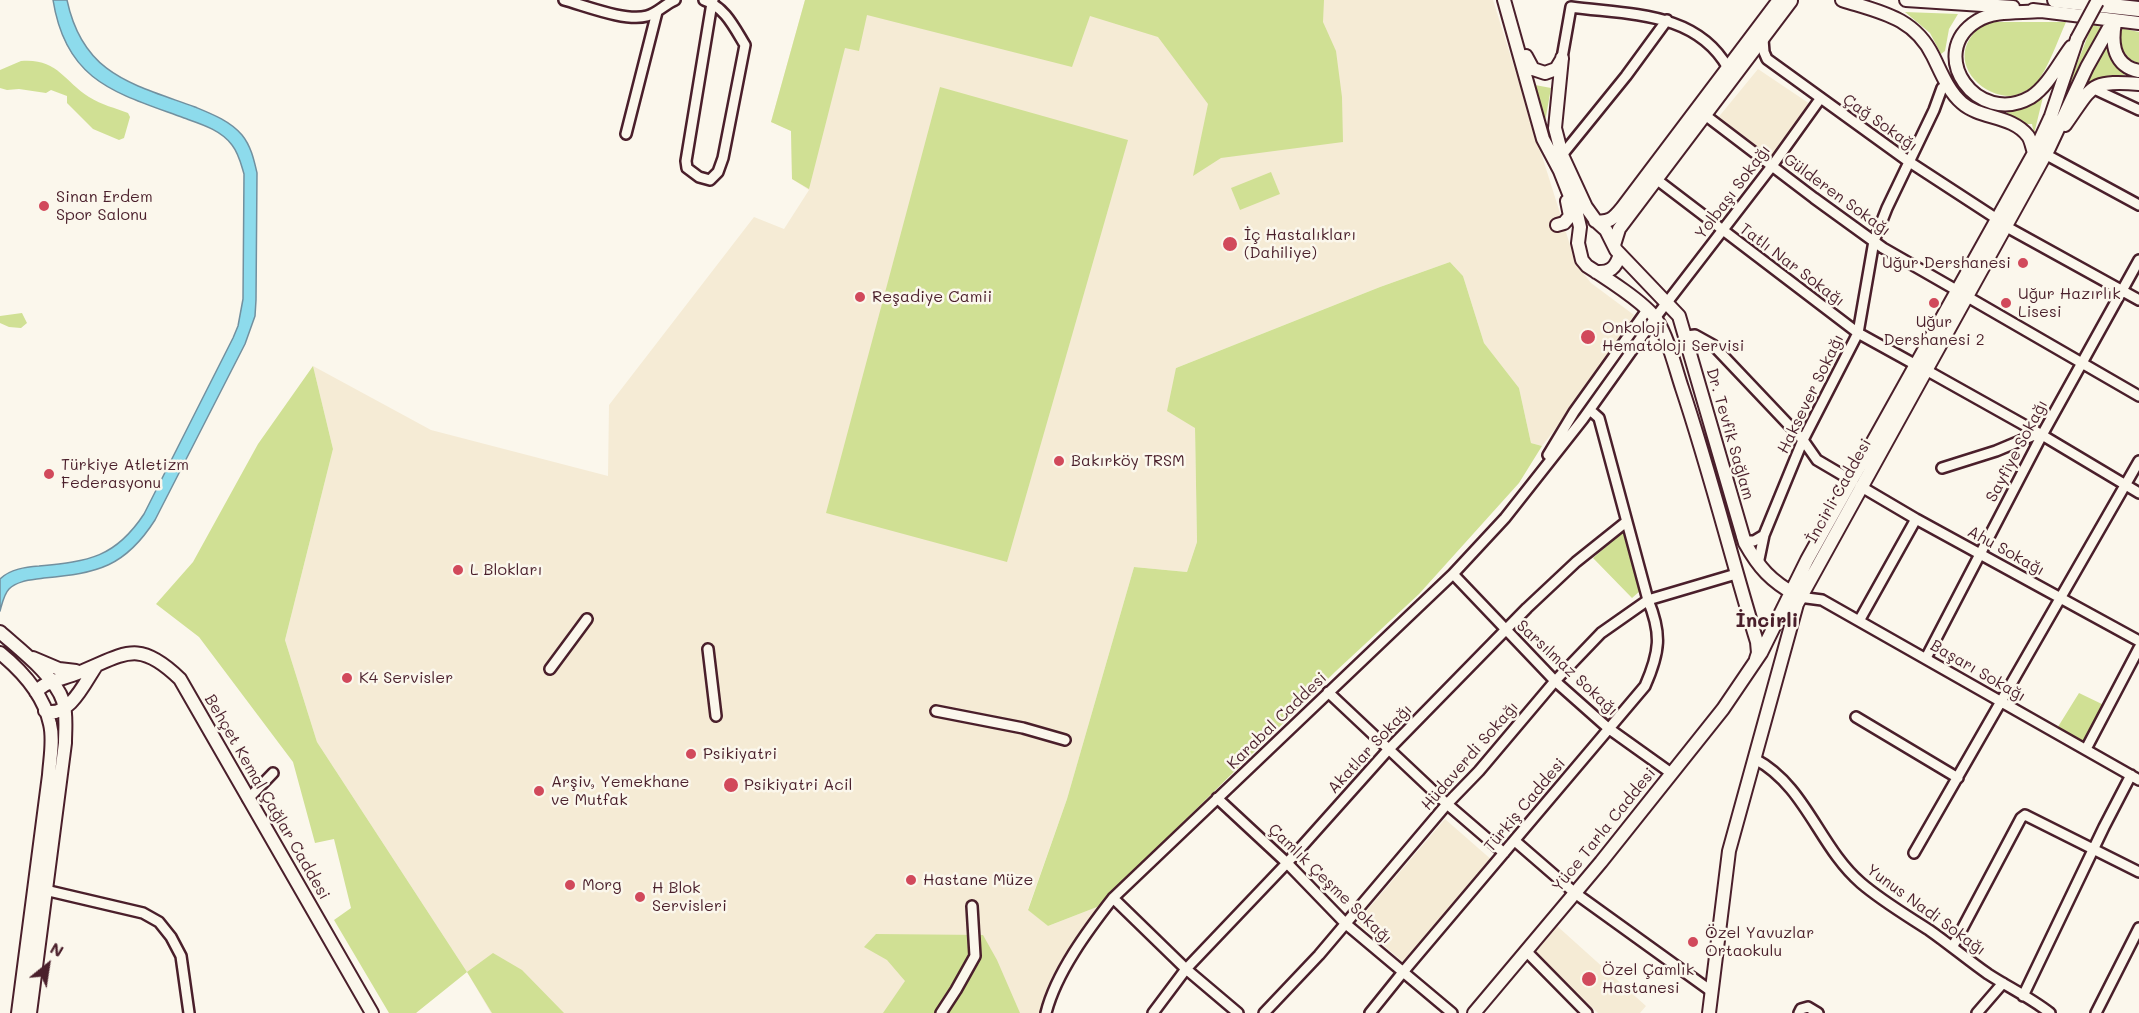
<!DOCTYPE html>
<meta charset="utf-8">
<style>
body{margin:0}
#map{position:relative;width:2139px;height:1013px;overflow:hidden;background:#fbf7ec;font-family:Mali,sans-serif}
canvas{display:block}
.north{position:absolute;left:18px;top:935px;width:60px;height:60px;-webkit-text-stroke:4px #fbf7ec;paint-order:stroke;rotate:30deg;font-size:16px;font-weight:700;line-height:24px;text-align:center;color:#4a1f2b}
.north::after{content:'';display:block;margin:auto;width:21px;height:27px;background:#4a1f2b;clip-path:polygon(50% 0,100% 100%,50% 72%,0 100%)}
</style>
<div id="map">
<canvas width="2139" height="1013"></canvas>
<div class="north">N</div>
</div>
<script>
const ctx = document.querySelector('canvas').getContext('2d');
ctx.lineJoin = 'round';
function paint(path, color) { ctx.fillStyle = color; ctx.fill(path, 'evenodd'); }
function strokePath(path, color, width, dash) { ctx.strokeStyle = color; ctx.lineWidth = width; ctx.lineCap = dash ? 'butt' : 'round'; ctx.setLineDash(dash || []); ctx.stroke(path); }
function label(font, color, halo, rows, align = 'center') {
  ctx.font = font + ' Mali,sans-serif'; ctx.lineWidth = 5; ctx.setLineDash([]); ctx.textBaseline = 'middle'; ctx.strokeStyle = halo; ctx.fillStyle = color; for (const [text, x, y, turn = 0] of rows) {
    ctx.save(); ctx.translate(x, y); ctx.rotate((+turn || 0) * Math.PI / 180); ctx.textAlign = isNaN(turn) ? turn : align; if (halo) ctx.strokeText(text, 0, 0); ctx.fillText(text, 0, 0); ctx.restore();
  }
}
paint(new Path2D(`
 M805 0H1493L1576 264 1591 283 1634 315 1573 406 1542 446 1531 443 1519 388 1484 343 1463 276 1450 262 1380 287 1176 368 1195 428 1197 542 1187 572 1134 567 1067 799 1028 909 1048 926 1097 907 1058 973 1040 1013H491L467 972 317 742 285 640 333 449 313 366 431 430 608 476 609 405 754 217 784 229 809 190 792 179 791 131 771 122Z
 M1758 69 1813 106 1771 161 1717 119Z
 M1445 819 1493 861 1405 964 1357 922Z
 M1556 925 1646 1006 1640 1013H1598L1533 952Z`), '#f5ebd5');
paint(new Path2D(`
 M805 0H1324L1323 22 1336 51 1342 97 1343 142 1221 158 1193 176 1208 104 1158 37 1090 16 1072 67 867 15 859 51 845 48 809 189 792 179 791 131 771 122Z
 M1905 12 1958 14 1949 29 1945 51 1941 54 1930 33Z
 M1995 22H2066C2057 42 2049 67 2035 85 2035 86 2029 89 2028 90 2023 92 2016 96 2010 96 1984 96 1956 70 1967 44 1973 31 1981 25 1995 22Z
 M2092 25 2101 27 2067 90Z
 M2120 28 2139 32V64L2130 59 2118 45Z
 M2107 45 2114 62 2125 75 2106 76 2086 86Z
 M21 61C57 58 63 80 89 97 102 105 115 108 128 113L130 117 124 138 119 140 93 129 67 103V96L51 90 46 93 19 89 7 90 0 88V70Z
 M1535 85 1551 88 1545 122Z
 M940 87 1128 140 1007 562 826 513Z
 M2043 97 2034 134 2032 124H2027L2007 114V111L2025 107Z
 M1271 172 1280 194 1240 210 1231 188Z
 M1450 262 1463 276 1484 343 1519 388 1531 443 1542 446 1519 483 1419 594 1336 671 1097 907 1048 926 1028 910 1067 799 1134 567 1187 572 1197 542 1195 428 1167 411 1176 368 1380 287Z
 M22 313 27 323 21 328 9 327 0 323V316Z
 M313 366 333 449 285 640 317 742 467 972 493 953 522 970 564 1013H492L467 972 416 1013H389L334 920 351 908 334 839 315 843 293 762 199 637 156 604 193 562 258 444Z
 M1623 532 1640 591 1632 598 1593 558Z
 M2079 693 2106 706 2084 746 2056 730Z
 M876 934 983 935 997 960 1020 1013H883L905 981 887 960 864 947Z`), '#d0e094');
const water = new Path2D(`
 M53 0H67C83 75 132 84 195 107 212 114 230 121 242 135 251 146 254 160 257 173L256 300 255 316 245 344 155 520C125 567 98 573 44 578 33 580 18 580 9 589 4 594 2 604 0 611V579C10 569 26 567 39 566 89 561 115 558 144 514L233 338 238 326 243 299 244 174C241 164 239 154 232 145 221 130 201 124 184 118 116 93 66 82 53 0Z`);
paint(water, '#8ddbec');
strokePath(water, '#72909f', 1.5);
const minor = new Path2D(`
 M564 0C586 6 626 22 647 16 658 13 665 4 675 0
 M704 0C725 7 734 27 745 45L723 158 718 172 710 180 699 177 687 168 686 161 712 3 713 0
 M1763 39 1764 52 1767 59 1908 161 1997 219
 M1562 58 1571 7C1629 15 1696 11 1728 68
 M2092 88 2139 110
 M1705 115 1814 198 1883 248 1958 291
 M626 134 657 12
 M2045 154 2139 205
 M1562 155 1626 76 1667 20
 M1656 179 1858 333 1916 365
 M2005 226 2139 300
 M1966 296 2139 396
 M1686 336 1695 335 1713 345 1803 440 1817 460 1851 480
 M1926 370 2042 435 2139 493
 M1548 455 1574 412 1647 310
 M1942 468 1996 451 2039 433
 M1860 486 1916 519 2139 641
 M1742 537 1747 541H1754L1764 535
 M1758 564 1764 535 1803 440 1858 333 1874 241 1887 208 1934 110 1942 88
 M1453 574 1555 681 1608 728 1671 773
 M1799 597 1822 600 2139 780
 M1859 621 1916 519
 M708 649 716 716
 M1926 658 2042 435 2139 260
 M550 669 587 619
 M1328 692 1447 804 1504 853
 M936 711 1023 728 1065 740
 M1856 717 1958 778
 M2086 749 2139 648
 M1755 759C1806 786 1819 847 1861 883 1882 901 1906 915 1929 930 1949 944 1968 960 1988 974 2008 987 2031 998 2050 1013
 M1217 798 1287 863 1346 924 1452 1013
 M248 799 273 773
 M1515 841 1575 893 1711 991
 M1914 853 2139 461
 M45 890 143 913 159 922 171 937 181 956 189 1013
 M1113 898 1186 969 1238 1013
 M1953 946 2021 818 2025 815 2139 872
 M1526 951 1587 1013
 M2023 996 2104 827 2131 775
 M941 1013 956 990 975 956 972 906
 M1046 1013C1056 973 1088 930 1113 898L1453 574 1505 518 1583 419 1655 318 1772 166 1820 99
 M1153 1013 1186 969 1287 863 1388 750 1527 608 1576 562 1626 522
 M1264 1013 1319 955 1447 804 1479 771 1555 681 1601 633 1648 600 1736 574
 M1370 1013 1403 972 1645 686C1660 652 1662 634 1648 600L1599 418 1590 410
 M1799 1013 1801 1009 1808 1007 1818 1013
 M1977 1013 2003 983
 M2096 1013 2139 928`);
const major = new Path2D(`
 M1504 0 1543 139 1560 171 1577 214 1580 227 1578 243 1582 260 1587 266C1606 278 1644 302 1656 319 1668 337 1675 367 1682 388 1710 472 1731 557 1757 642L1758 653 1756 659
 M1842 0C1880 12 1914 17 1933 56 1941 72 1948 91 1962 103 1980 119 2012 115 2028 136 2031 140 2032 147 2034 153
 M1906 0 2013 7
 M2033 10 2139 23
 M2040 11C2020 13 1994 10 1977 21 1925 53 1977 128 2031 97 2048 86 2059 63 2071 47
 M2115 23C2111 44 2114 66 2139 71
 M1526 56 1533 69 1545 73 1556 69 1562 59
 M1562 58 1555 128 1562 155 1586 207 1596 221 1606 230 1616 250 1679 316 1745 543C1759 568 1771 581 1796 595
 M2065 125C2093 86 2088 80 2139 84
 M1595 221C1609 223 1613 219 1622 208L1779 0
 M1557 225 1564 223 1570 216 1567 201
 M1614 245 1619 229 1791 1
 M1596 272C1610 273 1616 268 1620 254
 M0 632C19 649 55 676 63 701 67 714 65 730 65 743L30 1013
 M0 653C22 671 44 696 50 724 54 740 50 759 49 775L18 1013
 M33 658 59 669 76 671
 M36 692C46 680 64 679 78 673 125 654 138 638 180 679L372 1013
 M45 711C69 719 85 682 96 666
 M1474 1013 1601 862 1723 709 1761 653 1807 560 2034 153 2051 116 2077 39
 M1709 1013 1729 851 1797 604 2049 148 2087 67 2110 26`);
const highway = new Path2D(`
 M2055 0 2139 9`);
strokePath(minor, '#4a1f2b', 14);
strokePath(major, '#4a1f2b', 16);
strokePath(highway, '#4a1f2b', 18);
strokePath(minor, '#fbf7ec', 9);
strokePath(major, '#fbf7ec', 12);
strokePath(highway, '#fbf7ec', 14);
const majorBridge = new Path2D(`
 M2077 39 2097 2`);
strokePath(majorBridge, '#4a1f2b', 16, []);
strokePath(majorBridge, '#fbf7ec', 12);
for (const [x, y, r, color] of [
 [44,206,6,"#d1495b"],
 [1230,244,8,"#d1495b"],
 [2023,263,6,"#d1495b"],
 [860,297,6,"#d1495b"],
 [1934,303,6,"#d1495b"],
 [2006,303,6,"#d1495b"],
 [1588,337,8,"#d1495b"],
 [1059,461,6,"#d1495b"],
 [49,474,6,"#d1495b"],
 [458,570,6,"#d1495b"],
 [347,678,6,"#d1495b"],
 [691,754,6,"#d1495b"],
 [731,785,8,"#d1495b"],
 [539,791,6,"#d1495b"],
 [911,880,6,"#d1495b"],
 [570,885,6,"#d1495b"],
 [640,897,6,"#d1495b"],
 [1693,942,6,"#d1495b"],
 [1589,979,8,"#d1495b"]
]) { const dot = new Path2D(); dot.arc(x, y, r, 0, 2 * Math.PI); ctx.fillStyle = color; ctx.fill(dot); strokePath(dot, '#fbf7ec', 2); }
label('16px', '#4a1f2b', '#fbf7ec', [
 ["Çağ Sokağı",1880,123,35],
 ["Yolbaşı Sokağı",1733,192,-53],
 ["Gülderen Sokağı",1837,195,36],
 ["Tatlı Nar Sokağı",1792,265,37],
 ["Haksever Sokağı",1811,394,-64],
 ["Dr. Tevfik Sağlam",1730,434,74],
 ["Sayfiye Sokağı",2017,451,-62],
 ["İncirli Caddesi",1839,491,-61],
 ["Ahu Sokağı",2006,551,29],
 ["Sarsılmaz Sokağı",1567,668,43],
 ["Başarı Sokağı",1978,671,30],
 ["Karabal Caddesi",1277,721,-44],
 ["Akatlar Sokağı",1370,749,-47],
 ["Hüdaverdi Sokağı",1470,756,-49],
 ["Behçet Kemal Çağlar Caddesi",267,797,60],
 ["Türkiş Caddesi",1525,805,-50],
 ["Yüce Tarla Caddesi",1604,830,-51],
 ["Çamlık Çeşme Sokağı",1330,884,44],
 ["Yunus Nadi Sokağı",1926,910,36]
]);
label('16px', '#4a1f2b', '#fbf7ec', [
 ["Sinan Erdem",56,197],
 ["Spor Salonu",56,215],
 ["İç Hastalıkları",1244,235],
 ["(Dahiliye)",1244,253],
 ["Uğur Dershanesi",2011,263,"right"],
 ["Uğur Hazırlık",2018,294],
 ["Lisesi",2018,312],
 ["Reşadiye Camii",872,297],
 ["Uğur",1934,322,"center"],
 ["Dershanesi 2",1934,340,"center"],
 ["Onkoloji",1602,328],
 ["Hematoloji Servisi",1602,346],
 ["Bakırköy TRSM",1071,461],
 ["Türkiye Atletizm",61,465],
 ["Federasyonu",61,483],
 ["L Blokları",470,570],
 ["K4 Servisler",359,678],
 ["Psikiyatri",703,754],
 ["Arşiv, Yemekhane",551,782],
 ["ve Mutfak",551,800],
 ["Psikiyatri Acil",744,785],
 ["Hastane Müze",923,880],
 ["Morg",582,885],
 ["H Blok",652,888],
 ["Servisleri",652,906],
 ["Özel Yavuzlar",1705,933],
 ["Ortaokulu",1705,951],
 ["Özel Çamlık",1602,970],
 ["Hastanesi",1602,988]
], 'left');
label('bold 20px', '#4a1f2b', '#fbf7ec', [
 ["İncirli",1767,621]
]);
</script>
